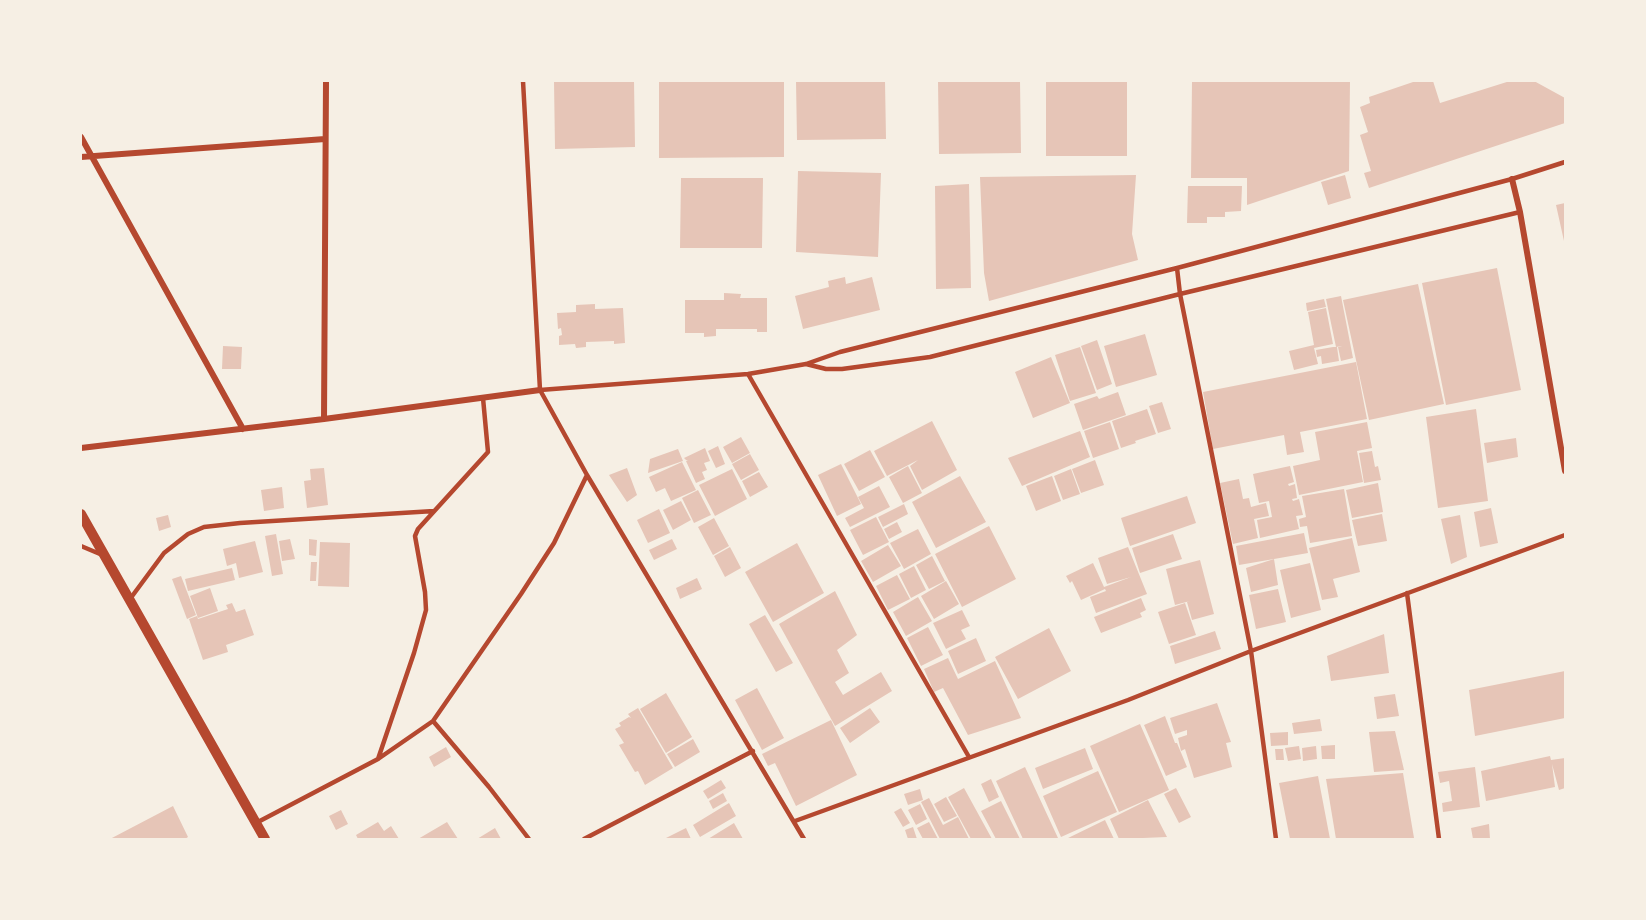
<!DOCTYPE html>
<style>
body{margin:0}
#map{position:relative;width:1646px;height:920px;overflow:hidden;background:#f6efe4;font-family:"Crimson Pro",serif}
canvas{display:block}
.frame{position:absolute;inset:0;border:82px solid #f6efe4;pointer-events:none}
</style>
<div id="map">
<canvas width="1646" height="920"></canvas>
<div class="frame"></div>
</div>
<script>
const ctx = document.querySelector('canvas').getContext('2d');
ctx.lineJoin = 'round';
function paint(path, color) { ctx.fillStyle = color; ctx.fill(path, 'evenodd'); }
function strokePath(path, color, width, dash) { ctx.strokeStyle = color; ctx.lineWidth = width; ctx.lineCap = dash ? 'butt' : 'round'; ctx.setLineDash(dash || []); ctx.stroke(path); }
paint(new Path2D(`
 M554 81H634L635 147 555 149Z
 M659 81H784V157L659 158Z
 M796 81H885L886 139 797 140Z
 M938 81H1020L1021 153 939 154Z
 M1046 81H1127V156H1046Z
 M1192 81H1350L1349 171 1247 205V178H1191Z
 M1416 81H1433L1440 103 1510 81H1534L1565 98V123L1369 188 1364 173 1371 171 1360 135 1368 132 1360 107 1370 103 1369 97Z
 M798 171 881 173 878 257 796 252Z
 M1136 175 1132 234 1138 260 989 301 984 273 980 177Z
 M1345 175 1351 198 1328 205 1321 182Z
 M681 178H763L762 248H680Z
 M969 184 971 288 936 289 935 186Z
 M1188 186H1242L1241 211 1225 212V217H1207V223H1187Z
 M1565 203V241H1564L1556 205Z
 M1497 268 1521 390 1446 405 1422 283Z
 M845 277 846 284 872 277 880 310 803 329 795 296 829 287 828 281Z
 M1418 284 1444 404 1369 420 1343 300Z
 M724 293 741 294 740 298H767V332H757V329H716V336L704 337V333H685V300H724Z
 M1341 296 1353 358 1341 361 1338 347 1342 346 1336 347 1326 299Z
 M1324 299 1326 307 1307 311 1306 303Z
 M595 304V309L623 308 625 343 614 344V341L586 342V347L576 348 575 344 559 345V336L562 335 561 328 558 329 557 313 576 312V305Z
 M1326 308 1333 344 1314 348 1318 364 1294 370 1289 351 1314 345 1308 312Z
 M1145 334 1157 375 1116 387 1104 346Z
 M1097 340 1112 384 1097 390 1081 346Z
 M223 346 242 347 241 369H222Z
 M1080 347 1096 393 1070 401 1055 355Z
 M1333 347H1337L1339 361 1322 364 1321 356 1317 357 1316 350Z
 M1051 357 1070 403 1033 418 1015 372Z
 M1356 362 1367 419 1300 432 1304 452 1287 455 1284 435 1213 449 1203 392Z
 M1118 392 1126 415 1083 430 1074 404 1097 396 1099 399Z
 M1162 402 1171 429 1158 433 1149 406Z
 M1147 409 1156 434 1135 441 1136 443 1121 448 1112 421Z
 M1476 409 1488 501 1438 508 1426 417Z
 M932 421 957 470 922 490 910 466 918 460 887 476 874 451Z
 M1110 422 1119 449 1093 458 1084 431Z
 M1367 422 1372 448 1357 451 1363 482 1299 495 1293 466 1320 460 1315 432Z
 M1080 431 1090 457 1022 486 1008 458Z
 M741 437 750 453 732 463 723 447Z
 M1516 438 1518 457 1487 463 1484 443Z
 M718 446 725 464 716 468 708 451Z
 M705 448 710 461 704 463 707 470 702 472 705 479 696 483 686 461 688 460H686L684 458Z
 M678 449 683 461 648 473 650 459Z
 M870 450 885 477 859 491 844 464Z
 M1372 451 1375 467 1378 466 1381 480 1364 483 1359 453Z
 M750 454 759 470 741 480 732 464Z
 M1095 460 1104 485 1081 493 1072 469Z
 M682 462 696 490 671 501 665 488 656 492 649 477Z
 M841 464 861 504 837 516 818 475Z
 M908 466 922 493 903 503 889 477Z
 M1290 466 1294 482 1288 484 1289 486 1295 484 1297 498 1292 499 1293 501 1299 499 1303 515 1296 516 1299 529 1260 538 1257 520 1272 517 1269 501 1259 503 1253 474Z
 M324 468 328 505 307 508 304 481 311 480 310 469Z
 M627 468 637 495 627 502 609 475Z
 M732 469 747 499 715 516 699 485Z
 M1071 469 1080 494 1063 500 1054 476Z
 M759 472 768 487 750 497 742 481Z
 M960 476 986 522 936 548 912 502Z
 M1052 476 1061 501 1036 511 1026 486Z
 M1239 479 1243 499 1249 498 1251 507 1266 503 1269 516 1254 519 1258 538 1233 544 1220 483Z
 M1378 483 1383 512 1352 518 1346 490Z
 M879 486 890 507 850 527 845 518 864 508 858 497Z
 M282 487 284 508 264 511 261 490Z
 M1344 489 1352 536 1310 543 1307 526 1300 527 1299 519 1306 517 1302 496Z
 M698 490 711 515 694 523 682 498Z
 M1187 496 1196 523 1130 546 1121 518Z
 M681 501 691 520 673 530 663 510Z
 M904 504 908 514 883 527 878 517Z
 M1491 508 1498 543 1480 547 1474 512Z
 M659 509 670 533 648 543 637 520Z
 M1382 514 1387 541 1358 546 1352 520Z
 M168 515 171 527 159 531 156 518Z
 M1460 515 1467 557 1451 564 1441 519Z
 M876 517 889 542 863 555 850 530Z
 M714 518 729 546 713 555 698 527Z
 M897 522 902 532 889 539 884 529Z
 M989 526 1016 579 962 607 935 554Z
 M918 529 931 554 904 569 890 543Z
 M1304 533 1308 553 1274 559 1278 585 1251 592 1246 568 1274 559 1239 565 1236 546Z
 M276 534 283 574 272 576 265 536Z
 M1173 534 1182 559 1140 573 1132 548Z
 M1352 538 1360 572 1333 579 1338 597 1322 600 1309 548Z
 M290 539 295 559 282 561 279 541Z
 M309 539 317 540 316 556 309 555Z
 M672 539 677 549 654 560 649 550Z
 M255 541 263 572 239 578 236 563 227 566 223 549Z
 M320 542 350 543 349 587 318 586Z
 M797 543 824 593 773 622 745 572Z
 M888 545 901 566 873 582 861 561Z
 M730 547 741 568 725 577 714 556Z
 M1128 547 1147 594 1096 613 1090 597 1106 591 1105 589 1081 600 1072 581 1070 583 1066 576 1093 563 1104 587 1131 577 1107 584 1098 558Z
 M932 556 945 581 929 589 916 565Z
 M1200 560 1214 614 1192 620 1187 602 1190 601 1175 605 1166 569Z
 M311 562H317L316 581H310Z
 M1310 563 1321 610 1291 618 1280 570Z
 M914 566 926 590 911 598 899 574Z
 M232 568 235 580 188 591 185 579Z
 M897 575 910 599 888 610 876 586Z
 M181 576 196 615 187 619 172 579Z
 M697 578 702 589 680 599 676 588Z
 M946 581 959 604 934 619 921 596Z
 M210 588 218 611 198 618 190 596Z
 M1278 589 1286 622 1256 629 1249 595Z
 M835 591 857 635 837 650 849 673 835 682 843 695 881 672 892 691 835 726 779 624Z
 M918 597 932 621 906 636 893 612Z
 M1141 598 1146 610 1140 613 1142 617 1101 633 1094 617Z
 M232 603 236 612 245 609 254 635 226 645 228 652 203 660 189 619 197 616 198 619 228 609 226 605Z
 M1185 603 1196 635 1169 644 1158 612Z
 M962 610 970 626 961 630 966 639 946 649 933 623Z
 M765 615 793 663 776 672 749 624Z
 M928 627 943 655 921 666 907 638Z
 M1049 628 1071 671 1018 699 995 657Z
 M1215 631 1221 649 1175 664 1170 646Z
 M1384 634 1389 673 1331 681 1327 656Z
 M976 638 986 661 958 674 948 651Z
 M948 658 958 679 995 661 1021 718 968 735 943 688 934 692 924 669Z
 M1565 671V718L1475 736 1469 690Z
 M757 688 784 738 762 750 735 700Z
 M666 693 692 737 666 753 640 709Z
 M1395 694 1399 716 1377 719 1374 697Z
 M1217 703 1231 742 1226 743 1232 767 1194 778 1185 749 1181 751 1178 738 1187 735V730L1175 734 1170 718Z
 M638 708 673 768 645 785 638 771 635 772 619 745 624 743 615 729 621 726 619 723 629 717 631 718 628 714Z
 M870 708 880 722 850 743 840 728Z
 M1165 716 1175 743H1177L1187 767 1166 776 1144 725Z
 M1320 719 1322 731 1294 734 1292 723Z
 M831 720 857 775 796 806 775 763 768 766 762 754Z
 M1140 724 1169 790 1119 812 1090 746Z
 M1395 731 1404 770 1374 772 1369 732Z
 M1288 732V745L1271 746 1270 733Z
 M693 739 700 752 675 767 667 754Z
 M1335 745V759H1322L1321 746Z
 M1299 746 1301 759 1288 761 1285 748Z
 M1316 746 1317 759 1303 761 1302 748Z
 M446 747 451 757 434 767 429 757Z
 M1085 748 1093 769 1043 789 1035 768Z
 M1275 749H1283L1284 760H1276Z
 M1550 756 1551 760 1565 758V788L1559 790 1552 764 1555 787 1486 801 1481 771Z
 M1025 767 1058 838 1056 839H1023L996 781Z
 M1475 767 1480 807 1443 812 1442 803 1452 801 1449 781 1440 783 1438 772Z
 M1098 771 1117 812 1061 837 1043 796Z
 M1403 773 1414 838 1336 839 1326 779Z
 M1318 776 1330 839H1290L1279 783Z
 M991 779 999 797 989 802 981 784Z
 M721 780 726 788 708 799 703 791Z
 M964 788 992 839H971L948 797Z
 M1176 788 1191 817 1179 823 1164 794Z
 M920 789 923 800 908 805 904 794Z
 M723 793 727 801 713 809 709 801Z
 M946 797 957 816 944 822 934 804Z
 M929 798 943 825 958 817 969 839H940L921 802Z
 M1148 800 1167 837 1119 839 1110 819Z
 M1001 801 1020 839H996L981 811Z
 M729 803 736 816 700 837 693 825Z
 M920 804 927 819 916 825 908 810Z
 M173 806 188 837 185 839H110Z
 M901 808 910 823 903 827 894 812Z
 M341 810 348 824 336 830 329 816Z
 M1105 820 1114 839H1066Z
 M378 822 384 831 391 826 399 839H358L356 835Z
 M447 822 458 839H418Z
 M929 822 938 839H923L917 828Z
 M734 823 743 839H708Z
 M1489 824 1490 839H1473L1471 828Z
 M913 827 917 839H908L905 830Z
 M495 828 501 839H477Z
 M686 828 691 839H664Z`), '#e6c5b7');
strokePath(new Path2D(`
 M523 81 540 390 587 475 804 839
 M1177 268 1180 294 1251 651 1276 839
 M806 364 826 369H842L930 357 1180 294 1520 212
 M748 374 969 757
 M540 390 748 374 806 364 840 352 1177 268 1512 179 1565 162
 M81 546 100 554
 M1407 593 1439 839
 M130 599 164 553 188 534 204 527 240 523 434 511
 M433 721 489 787 529 839
 M378 759 414 653 426 610 425 592 415 536 418 529 488 452 483 398
 M795 821 1128 700 1251 651 1565 535
 M256 823 378 759 433 721 521 594 554 543 587 475
 M584 839 753 751`), '#b5482f', 4.5);
strokePath(new Path2D(`
 M81 137 243 429
 M81 157 325 139
 M1512 179 1520 212 1565 471
 M324 419 326 81
 M81 448 324 419 540 390`), '#b5482f', 6);
strokePath(new Path2D(`
 M81 514 265 839`), '#b5482f', 10);
</script>
